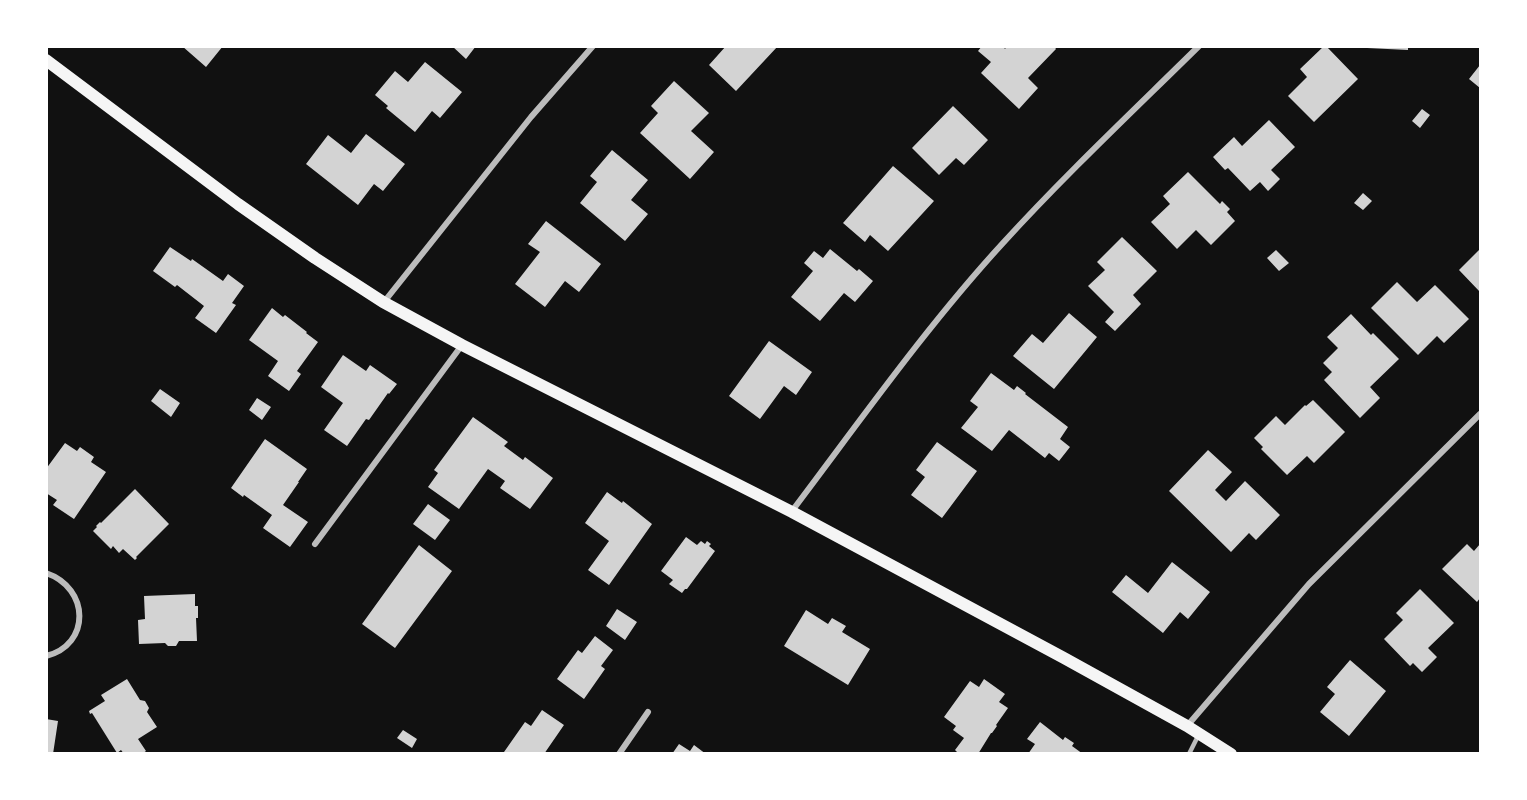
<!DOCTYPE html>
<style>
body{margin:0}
#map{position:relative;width:1527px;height:800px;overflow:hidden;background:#111;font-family:"Sofia Sans Condensed",sans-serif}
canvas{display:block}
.frame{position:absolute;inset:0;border:48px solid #fff;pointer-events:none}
</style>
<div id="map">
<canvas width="1527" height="800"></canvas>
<div class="frame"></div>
</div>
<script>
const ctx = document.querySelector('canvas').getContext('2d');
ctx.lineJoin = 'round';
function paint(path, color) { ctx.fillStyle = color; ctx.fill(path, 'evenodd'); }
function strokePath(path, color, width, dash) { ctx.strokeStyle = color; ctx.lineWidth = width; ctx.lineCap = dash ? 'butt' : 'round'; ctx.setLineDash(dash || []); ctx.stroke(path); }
paint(new Path2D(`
 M182 46H223L206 67Z
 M452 46H476L466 59Z
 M726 46H778L736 91 709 65Z
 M982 46H1003L1005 49 1007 46H1054L1056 49 1028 78 1038 88 1019 109 981 73 991 62 978 51Z
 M1324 46H1326L1358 79 1314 122 1288 96 1307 77 1300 69Z
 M1367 46H1408V50L1367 48Z
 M425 62 462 92 440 118 432 111 415 132 386 108 388 106 375 95 395 71 408 82Z
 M1480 65V88L1469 79Z
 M674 81 709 113 691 131 714 152 690 179 640 133 658 113 651 106Z
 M953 106 988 140 964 165 956 158 939 175 912 148Z
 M1422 109 1430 115 1420 128 1412 121Z
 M1269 120 1295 147 1271 170 1280 179 1268 191 1260 182 1250 191 1228 168 1225 170 1213 157 1234 137 1242 146Z
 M366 134 405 164 383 191 374 184 358 205 306 164 328 135 351 153Z
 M612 150 648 180 631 200 648 214 625 241 580 203 597 182 590 176Z
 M893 166 934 201 888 251 870 235 865 242 843 223Z
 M1188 172 1220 204 1222 201 1230 209 1227 212 1235 221 1211 245 1196 230 1177 249 1151 222 1170 204 1163 196Z
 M1363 193 1372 201 1363 210 1354 203Z
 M546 221 601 264 579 292 565 281 545 307 515 284 540 252 528 244Z
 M1122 237 1157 271 1133 295 1141 304 1115 331 1105 322 1114 312 1088 286 1105 270 1097 262Z
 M170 247 191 261 192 259 223 281 228 274 244 286 232 303 236 305 216 333 195 318 204 306 177 285 175 287 153 271Z
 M830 249 857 271 859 269 873 281 855 302 844 293 820 321 791 297 813 271 804 263 814 251 823 258Z
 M1480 249V292L1459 270Z
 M1276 250 1289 263 1279 271 1267 258Z
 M1397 282 1417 302 1435 285 1469 319 1444 343 1437 336 1418 355 1371 308Z
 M272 308 283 317 285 315 307 332 306 333 318 342 297 371 301 374 289 391 268 376 278 361 249 340Z
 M1069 313 1097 337 1054 389 1013 356 1032 334 1043 343Z
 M1351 314 1371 335 1373 333 1399 359 1370 387 1380 398 1360 418 1324 380 1332 372 1323 363 1338 348 1327 337Z
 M769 341 812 372 796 395 784 386 760 419 729 396Z
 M343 355 366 371 370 365 397 384 389 394 388 393 369 420 366 419 347 446 324 430 343 403 321 387Z
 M991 373 1014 390 1017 386 1026 393 1025 394 1068 427 1060 439 1070 447 1059 461 1049 453 1045 458 1009 430 992 451 961 428 978 407 970 401Z
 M160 389 180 403 171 417 151 401Z
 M257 398 271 407 262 420 249 410Z
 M1313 400 1345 432 1314 463 1307 456 1287 475 1261 449 1263 447 1254 438 1276 416 1285 425 1305 405 1306 406Z
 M473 417 508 442 504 446 523 460 525 457 553 478 530 509 500 488 505 481 488 469 459 509 428 487 438 473 434 470Z
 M265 439 307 469 298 482H299L283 505 308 522 290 547 263 528 272 515 244 495 243 497 231 488Z
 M937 442 977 471 942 518 911 495 925 477 916 470Z
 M65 443 77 451 80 447 94 457 91 462 106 472 74 519 53 505 57 500 46 493V469Z
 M1208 450 1232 472 1215 490 1226 501 1245 481 1280 515 1256 540 1249 533 1231 552 1169 491Z
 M135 489 169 524 136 557 137 558 135 560 123 549 119 553 113 546 111 549 93 531 97 527 96 526 100 522 101 523Z
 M607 492 622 503 623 501 652 524 609 585 588 570 609 541 585 523Z
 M428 504 450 520 435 540 413 524Z
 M686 537 697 545 701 541 705 544 707 541 711 544 709 546 715 551 687 589H685L682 593 669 584 673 580 661 571Z
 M1467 544 1474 551 1480 544V598L1477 602 1442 569Z
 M419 545 452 571 395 648 362 624Z
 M1172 562 1210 592 1188 619 1180 612 1163 633 1112 592 1126 575 1148 593Z
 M1420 589 1454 623 1428 648 1437 657 1422 672 1413 663 1410 666 1384 639 1403 620 1396 613Z
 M195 594V606H198V618H196L197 641H179L176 646H168L165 643 139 644 138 620 145 619 144 596Z
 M617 609 637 622 625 640 606 626Z
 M806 610 828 624 832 618 846 626 842 632 870 649 848 685 784 646Z
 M595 636 613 650 601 666 605 669 584 699 557 679 578 650 582 653Z
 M1350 660 1386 691 1349 736 1320 712 1335 694 1327 687Z
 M127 679 140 700 145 701 149 708 147 712 157 727 138 739 146 751 142 754H124L121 750 117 753 92 713 90 714 89 711 105 701 101 695Z
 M984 679 1005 694 999 702 1008 708 996 725 997 726 992 733H991L978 754H959L955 750 964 738 953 730 956 726 944 717 970 681 979 687Z
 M542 710 564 725 544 754H506L504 752 525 722 531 726Z
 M46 719 58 721 53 754H46Z
 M1040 722 1063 740 1065 737 1074 743 1072 746 1083 754H1028L1035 744 1027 739Z
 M403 730 417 739 412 748 397 738Z
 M679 744 690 751 694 745 706 754H672Z`), '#d3d3d3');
strokePath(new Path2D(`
 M1189 754 1198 736`), '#bcbcbc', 4.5);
strokePath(new Path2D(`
 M384 302 531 117 593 46
 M792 511C860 421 926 327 1003 243 1065 175 1133 111 1199 46
 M315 544 462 345
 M46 573C90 588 91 645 46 656
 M1187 726 1309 584 1480 414
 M619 754 648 712`), '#bcbcbc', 6);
strokePath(new Path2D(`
 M46 60 238 204 315 258 383 302 462 345 792 512 1064 658 1187 726 1231 754`), '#f5f5f5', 12);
</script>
